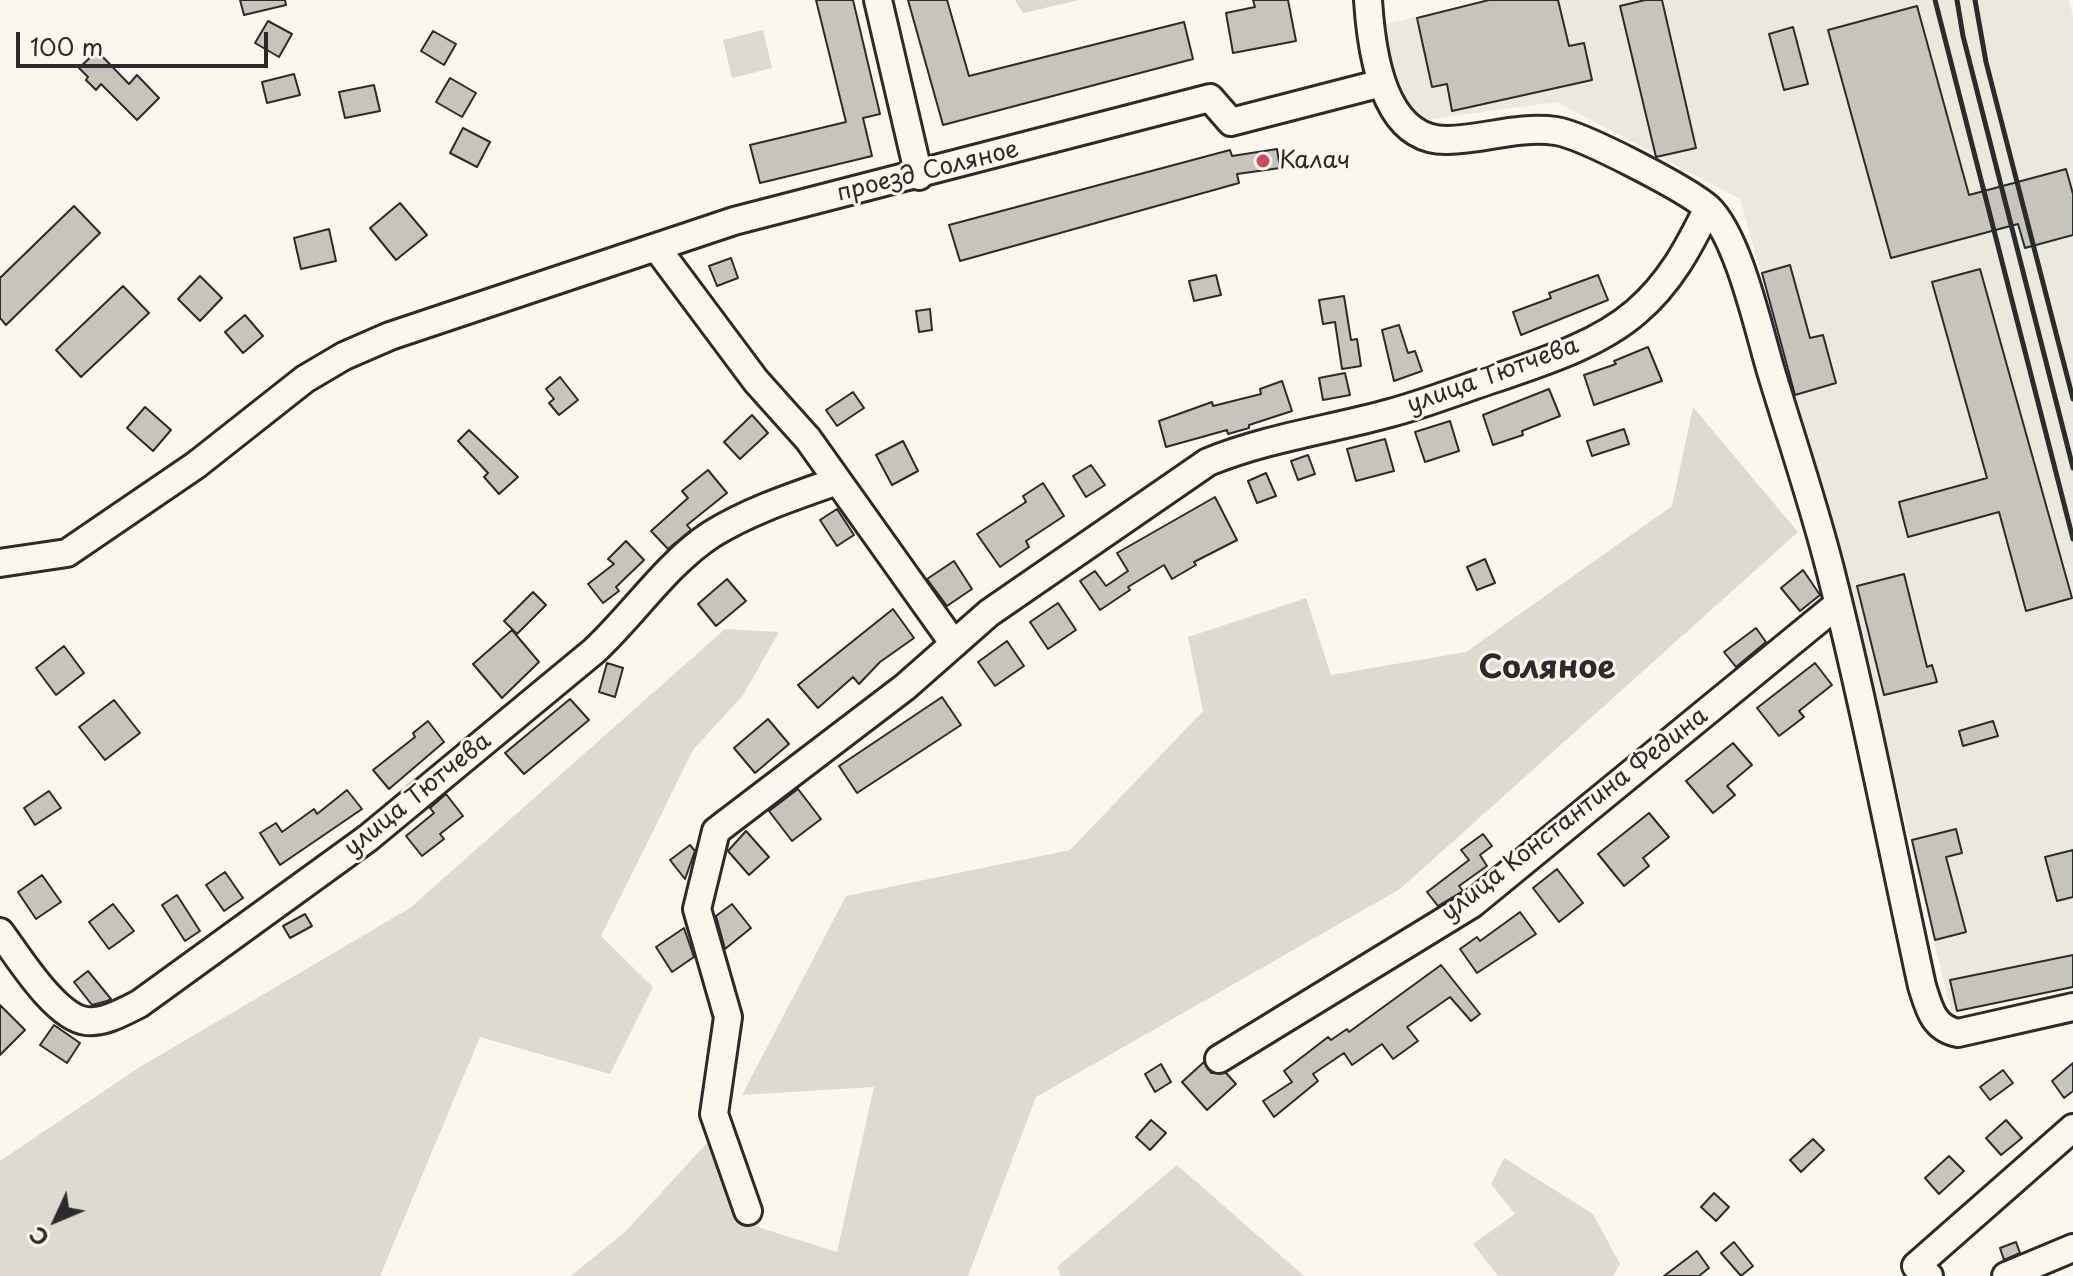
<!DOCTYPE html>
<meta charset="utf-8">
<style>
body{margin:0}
#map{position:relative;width:2073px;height:1276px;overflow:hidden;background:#fbf7ec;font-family:"Playpen Sans",sans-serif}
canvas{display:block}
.north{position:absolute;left:16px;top:1180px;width:80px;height:80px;-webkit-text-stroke:6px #fbf7ec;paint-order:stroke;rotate:226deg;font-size:22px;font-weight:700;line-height:32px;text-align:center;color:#2b2b2b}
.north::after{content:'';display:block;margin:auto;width:28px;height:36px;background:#2b2b2b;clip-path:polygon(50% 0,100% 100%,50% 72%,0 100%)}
.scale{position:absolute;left:16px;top:32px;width:252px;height:36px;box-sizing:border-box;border:4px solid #2b2b2b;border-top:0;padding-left:10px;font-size:24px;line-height:28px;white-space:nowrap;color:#2b2b2b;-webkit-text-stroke:6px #fbf7ec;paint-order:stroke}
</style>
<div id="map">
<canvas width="2073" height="1276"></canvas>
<div class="north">С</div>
<div class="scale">100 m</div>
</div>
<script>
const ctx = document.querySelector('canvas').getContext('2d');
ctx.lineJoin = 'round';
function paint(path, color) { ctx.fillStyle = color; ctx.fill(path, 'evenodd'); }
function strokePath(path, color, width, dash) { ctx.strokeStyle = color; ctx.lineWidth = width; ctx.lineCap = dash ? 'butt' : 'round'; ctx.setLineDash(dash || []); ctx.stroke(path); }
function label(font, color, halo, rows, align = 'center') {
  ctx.font = font + ' "Playpen Sans",sans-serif'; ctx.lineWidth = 6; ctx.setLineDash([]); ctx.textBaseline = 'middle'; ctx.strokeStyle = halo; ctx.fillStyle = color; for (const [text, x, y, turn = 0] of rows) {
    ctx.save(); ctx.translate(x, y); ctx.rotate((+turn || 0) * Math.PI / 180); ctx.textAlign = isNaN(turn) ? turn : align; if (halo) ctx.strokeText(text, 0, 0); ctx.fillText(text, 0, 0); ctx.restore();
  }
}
paint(new Path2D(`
 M1489 0H2069L2073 17V987L1951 1012 1844 565 1740 199 1557 102 1416 121 1393 85 1378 26Z`), '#ebe8de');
paint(new Path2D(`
 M1015 0H1079L1023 13Z
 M763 30 772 68 732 78 723 40Z
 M1693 407 1798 532 1400 889 1036 1097 968 1276H571L627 1230 717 1132 745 1223 837 1252 874 1087 742 1095 846 896 1070 850 1203 711 1188 637 1306 598 1331 675 1466 652 1672 506Z
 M725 629 779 632 743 695 693 750 601 936 653 987 610 1074 480 1037 380 1276H0V1161L140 1067 410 908Z
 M1504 1158 1593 1214 1620 1264 1613 1276H1498L1473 1244 1515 1214 1491 1184Z
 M1177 1165 1304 1276H1061L1057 1267Z`), '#dddad0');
const building = new Path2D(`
 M240 0H285L286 5 244 15Z
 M816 0H853L880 114 863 118 872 156 760 183 750 145 846 122Z
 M908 0H947L969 76 1184 22 1193 59 943 125Z
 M1253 0H1288L1296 41 1233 53 1226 13 1255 7Z
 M1489 0H1558L1569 46 1584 43 1592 80 1452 111 1447 84 1432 87 1417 18Z
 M1645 0H1662L1696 148 1656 157 1620 6Z
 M1917 6 1969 195 2066 169 2073 194V235L2025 248 2018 224 1891 258 1828 30Z
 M268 21 292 34 279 57 255 43Z
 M1793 27 1808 84 1784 90 1769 34Z
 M433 31 456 44 444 65 421 51Z
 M97 51 129 84 137 75 159 98 137 120 101 84 96 90 86 80 88 77 79 68Z
 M294 74 300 95 267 103 262 82Z
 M450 78 476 93 462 117 436 102Z
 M374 85 380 111 345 118 339 92Z
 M463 128 490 142 477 167 450 153Z
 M1277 149 1280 168 1237 174 1239 183 960 261 949 225 1230 150 1232 156Z
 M400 203 427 235 396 260 370 228Z
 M74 206 100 233 6 325 0 318V278Z
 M329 229 336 261 301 269 294 238Z
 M731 258 738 278 717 286 709 266Z
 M1790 265 1810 338 1823 335 1836 383 1795 395 1762 273Z
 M1980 269 2072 598 2026 611 1999 512 1908 537 1899 502 1987 478 1932 282Z
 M1216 275 1221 295 1194 301 1189 281Z
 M1598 275 1608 300 1521 335 1513 312 1551 298 1549 293Z
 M200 276 222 298 200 321 178 299Z
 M123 286 149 313 81 377 56 350Z
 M1344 296 1351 340 1357 339 1361 366 1342 369 1335 322 1323 324 1319 300Z
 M930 309 932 330 919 332 916 311Z
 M245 315 263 336 243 353 225 332Z
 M1399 325 1408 353 1415 351 1422 371 1394 381 1382 330Z
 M1648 347 1662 381 1594 405 1584 375 1616 364 1614 361Z
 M1345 373 1350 395 1323 400 1319 378Z
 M560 377 578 400 559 415 549 403 554 399 546 389Z
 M1282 381 1292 411 1249 425V428L1228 434 1227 430 1166 447 1159 421 1212 402 1213 406 1261 394 1260 389Z
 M1549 389 1560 416 1522 431 1523 435 1493 445 1483 415Z
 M853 392 864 408 837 426 826 410Z
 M145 407 171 430 153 451 127 428Z
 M752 415 768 433 740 459 724 442Z
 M1450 421 1459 451 1425 462 1415 432Z
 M1624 429 1629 444 1592 456 1587 441Z
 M469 430 518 477 499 494 484 477 488 473 458 441Z
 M1385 439 1394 471 1356 481 1347 449Z
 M903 441 918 471 892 485 876 455Z
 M1308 455 1315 474 1298 480 1291 461Z
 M1091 465 1105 485 1086 497 1073 476Z
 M708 470 727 493 687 525 691 530 668 549 651 531 688 498 682 491Z
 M1266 473 1276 496 1257 503 1248 481Z
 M1043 483 1064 516 1026 541 1029 547 1000 567 977 534 1026 502 1023 496Z
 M1215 497 1237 540 1194 562 1196 565 1172 579 1164 565 1128 587 1130 590 1100 610 1080 581 1095 571 1106 586 1128 571 1117 553Z
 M837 509 854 535 837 546 820 520Z
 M626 541 644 560 616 587 619 591 603 603 588 584 614 564 608 559Z
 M1485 559 1495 583 1477 590 1467 567Z
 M954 561 972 589 947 606 927 579Z
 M1803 570 1820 595 1800 611 1781 588Z
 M1904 574 1927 667 1932 665 1937 682 1884 695 1857 586Z
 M727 579 746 601 716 626 698 604Z
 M533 592 546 605 517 634 504 621Z
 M1058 603 1076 630 1048 649 1030 622Z
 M893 609 914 638 880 662 859 684 853 677 818 708 798 685Z
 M1756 628 1766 642 1736 667 1724 652Z
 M512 630 539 662 502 698 473 664Z
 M1007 641 1024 666 995 686 978 662Z
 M64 646 84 673 56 695 36 668Z
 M607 663 623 668 615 697 599 692Z
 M1815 663 1832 685 1799 711 1804 717 1779 736 1757 708Z
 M942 697 961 725 857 793 839 766Z
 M570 699 589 720 524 774 505 753Z
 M114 700 140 733 105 760 79 727Z
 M768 719 789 744 755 773 734 748Z
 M428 721 444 742 389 789 373 770 415 737 413 733Z
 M1993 721 1998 736 1963 746 1959 731Z
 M1733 743 1752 765 1727 786 1735 795 1713 813 1686 781Z
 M798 789 821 819 792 841 769 811Z
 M347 790 362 809 280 865 260 833 276 823 282 832 314 809 317 814Z
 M49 791 61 808 35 825 24 808Z
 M446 794 463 816 440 834 444 839 422 856 406 836 434 813 430 808Z
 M1649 813 1669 837 1643 858 1649 866 1624 886 1598 854Z
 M1956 829 1962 853 1946 857 1966 932 1935 940 1912 840Z
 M746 831 769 857 749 875 728 851Z
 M1483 834 1492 846 1480 855 1487 866 1459 886 1463 891 1438 906 1427 892 1469 860 1461 850Z
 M690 845 695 851 685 879 670 860Z
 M2073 850V897L2057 901 2045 857Z
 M1557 869 1583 903 1559 922 1533 888Z
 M225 872 243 898 224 911 206 885Z
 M42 875 61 902 36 919 18 892Z
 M177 895 200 931 185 941 162 905Z
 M113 904 134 931 109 949 89 922Z
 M732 904 751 928 725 949 716 916Z
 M1520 912 1536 934 1477 973 1460 949 1477 937 1480 941Z
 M305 914 312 926 290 938 283 926Z
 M684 928 694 957 672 972 656 947Z
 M2073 955V987L1957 1011 1950 980Z
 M1441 965 1480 1014 1471 1021 1450 997 1407 1027 1418 1041 1393 1059 1382 1044 1352 1065 1344 1053 1313 1074 1318 1081 1274 1117 1263 1101 1292 1082 1284 1071 1328 1037 1331 1040 1347 1029 1349 1032Z
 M88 971 111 999 107 1001 92 1005 74 982Z
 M0 1005 25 1030 0 1055Z
 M54 1025 80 1043 67 1063 40 1045Z
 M1204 1062 1211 1073H1226L1236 1084 1207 1110 1182 1082Z
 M2073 1063V1091L2064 1098 2052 1081Z
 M1161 1064 1171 1082 1155 1092 1145 1074Z
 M2003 1070 2013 1083 1990 1100 1980 1087Z
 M1151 1120 1166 1133 1150 1150 1136 1137Z
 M2006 1120 2022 1138 2001 1155 1986 1138Z
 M1813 1139 1824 1150 1801 1172 1790 1160Z
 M1949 1156 1964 1171 1939 1194 1925 1178Z
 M1714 1193 1729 1207 1716 1221 1701 1207Z
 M1734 1242 1753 1266 1741 1276 1721 1253Z
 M2016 1242 2020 1253 2004 1260 2000 1248Z
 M1697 1251 1709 1268 1699 1276H1664Z`);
paint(building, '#c7c4bc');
strokePath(building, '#2b2b2b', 2);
const minor = new Path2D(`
 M878 0 919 176
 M1368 0C1371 48 1382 142 1448 140 1485 139 1518 126 1556 131 1583 135 1688 190 1708 208 1738 236 1758 327 1770 368 1790 435 1813 502 1830 569 1865 707 1892 848 1922 986 1929 1008 1933 1028 1958 1033L2073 1007
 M656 247 756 381 808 439 954 644
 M0 563 67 553 196 465 305 379 344 356 390 336 734 221 1210 98 1231 122 1382 83
 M0 932C18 956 55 1017 86 1021 104 1023 123 1012 139 1004L368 838 594 651C634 614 666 564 712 534 751 510 795 496 837 481
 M1219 1059 1472 904 1838 604
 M748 1211 714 1114 728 1017 697 909 716 831 905 687 989 613 1208 462C1267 438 1328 430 1390 413 1428 403 1467 387 1505 375 1549 360 1600 343 1636 312 1670 283 1689 247 1708 208
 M1929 1276 1916 1266 2073 1128
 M2006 1276 2073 1248`);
strokePath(minor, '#2b2b2b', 32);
strokePath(minor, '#fbf7ec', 26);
strokePath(new Path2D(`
 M1935 0 2073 539
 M1957 0 1963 36 2073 468
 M1975 0 1986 62 2073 399`), '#2b2b2b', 5);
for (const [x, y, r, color] of [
 [1263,161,8,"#d1495b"]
]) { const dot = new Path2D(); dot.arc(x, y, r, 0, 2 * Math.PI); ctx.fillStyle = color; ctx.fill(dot); strokePath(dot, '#fbf7ec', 3); }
label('24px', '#2b2b2b', '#fbf7ec', [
 ["Калач",1279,161]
], 'left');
label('24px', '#2b2b2b', '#fbf7ec', [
 ["проезд Соляное",928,172,-14],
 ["улица Тютчева",1493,376,-20],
 ["улица Тютчева",418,795,-39],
 ["улица Константина Федина",1575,815,-38]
]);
label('bold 32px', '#2b2b2b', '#fbf7ec', [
 ["Соляное",1547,669]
]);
</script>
